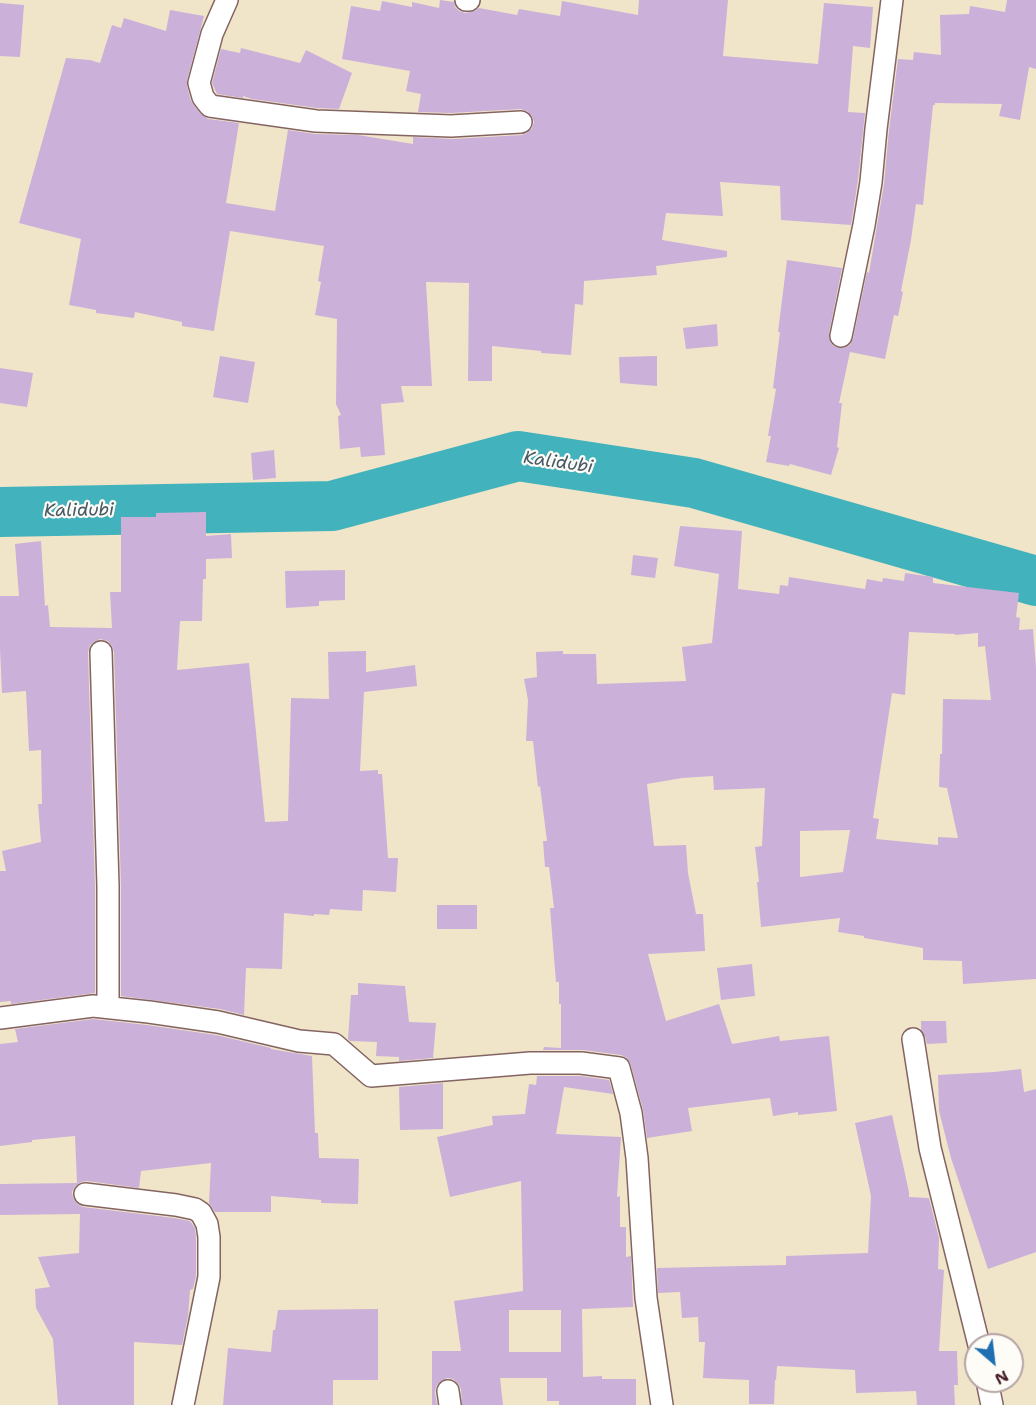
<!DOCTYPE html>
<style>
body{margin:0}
#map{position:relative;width:1036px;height:1405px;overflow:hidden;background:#f0e5c9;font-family:"Shantell Sans",sans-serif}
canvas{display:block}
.north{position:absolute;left:964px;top:1333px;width:60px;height:60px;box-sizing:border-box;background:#fdfcf7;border:2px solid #b5a4a5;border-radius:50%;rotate:152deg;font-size:16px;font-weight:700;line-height:24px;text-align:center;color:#4a1f2b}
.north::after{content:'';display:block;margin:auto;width:21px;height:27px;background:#1f6fb2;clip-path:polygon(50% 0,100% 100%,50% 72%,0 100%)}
</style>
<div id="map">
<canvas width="1036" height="1405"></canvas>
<div class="north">N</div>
</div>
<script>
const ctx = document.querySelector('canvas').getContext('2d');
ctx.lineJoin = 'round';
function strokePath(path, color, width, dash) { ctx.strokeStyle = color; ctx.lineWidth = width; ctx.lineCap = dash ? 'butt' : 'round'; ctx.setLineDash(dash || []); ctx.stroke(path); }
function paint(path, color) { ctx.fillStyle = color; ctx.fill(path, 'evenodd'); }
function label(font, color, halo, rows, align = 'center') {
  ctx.font = font + ' "Shantell Sans",sans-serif'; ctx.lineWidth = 4.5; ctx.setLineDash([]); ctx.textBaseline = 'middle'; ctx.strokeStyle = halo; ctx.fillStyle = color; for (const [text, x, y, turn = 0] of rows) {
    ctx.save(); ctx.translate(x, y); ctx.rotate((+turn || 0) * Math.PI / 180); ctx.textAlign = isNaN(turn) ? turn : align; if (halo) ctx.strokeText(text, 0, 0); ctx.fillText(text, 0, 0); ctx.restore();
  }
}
strokePath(new Path2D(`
 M0 512 332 506 518 456 694 483 1036 581`), '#42b2bc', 50);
paint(new Path2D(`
 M440 0 454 2 455 7 459 11 465 13 475 11 479 8 517 15 519 9 560 16 562 1 638 15 639 0H728L723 56 818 64 824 3 873 7 870 48 853 46 848 112 865 113 858 180 851 225 781 220 780 186 720 182 723 216 666 213 662 240 727 251V257L656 266 657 275 584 281 583 305 575 304 571 355 541 353V351L492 346V381H468L469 283 426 282 432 386H401L404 402 381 404 385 455 361 457 360 447 340 449 338 416 341 415 336 404 337 319 315 315 321 282 318 281 324 246 230 231 214 331 182 326V322L135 312 134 318 96 313V310L69 305 81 239 19 223 66 58 90 60 100 63 112 25 121 28 124 18 166 31 170 10 204 16 187 80V86L191 101 201 114 208 119 239 123 226 203 275 211 288 130 315 134 358 135 413 144V137L452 139 522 135 527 133 532 128 534 122 532 116 527 111 521 109 451 113 418 112 421 94 406 91 410 71 342 59 351 6 380 11 382 1 412 7V2L439 8Z
 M1007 0H1036V69L1029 67 1020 120 999 116 1002 104 935 103V105H933L923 205 916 204 911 240 901 291 903 292 898 316 894 315 885 359 850 352 839 403H842L837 447 839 448 831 475 790 464 789 466 766 462 771 436H768L776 389 773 388 780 332H778L787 260 842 268 829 333V339L832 345 838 348H844L850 345 853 339 867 272 869 273 884 184 889 130 898 59 913 60 914 52 941 55 940 15 969 14 970 6 1005 12Z
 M0 3 24 5 20 57 0 56Z
 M241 48 300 63 306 50 352 73 339 109 317 108 252 99 243 96V98L217 94 212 83 221 49 240 53Z
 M717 324 718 346 686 349 683 328Z
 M220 356 255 362 248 403 213 397Z
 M657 356V386L620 383 619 357Z
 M0 368 33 373 27 407 0 403Z
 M274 450 276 478 253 480 251 453Z
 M206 512V536L231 534 232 558 206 559V579H203L202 621H180L177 670 249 663 265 822 288 821 291 698 329 699 328 652 366 651V672L415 665 417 686 364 692 360 771 378 770V774H382L388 858H398L396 892 363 890 362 911 330 909 329 915 314 914V916L284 913 282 969 246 968 244 1015 220 1009 121 996V886L114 652 112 646 108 641 100 639 94 642 90 645 88 652 95 886V993L11 1004V1001L0 1002V871H6L2 851 41 842 38 804H42L41 750 29 751 26 691 2 693 0 649V596H19L15 544 41 541 45 606 48 605 50 627 112 628 110 592H121V517H156V513Z
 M680 526 742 531 738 589 779 594 780 585 788 586 789 577 865 589 867 579 882 582 883 578 904 581 905 573 933 577V583L1019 593 1016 617 1020 618 1019 630 1033 629 1036 668V979L963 984 962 961 923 960V948L864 938V936L838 932 840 918 761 927 757 882H759L755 847 762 846 765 788 714 790 713 776 682 778 647 784 654 846 686 845 688 873 696 914H703L705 951 648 954 666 1021 719 1004 732 1044 779 1036 780 1041 829 1036 837 1111 798 1115V1112L773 1116 770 1098 688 1108 692 1131 647 1138 643 1110 631 1065 627 1058 621 1055 583 1050H543L544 1047 561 1048V1004H559V982H556L550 908H554L549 867H545L543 841H547L540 786 538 787 533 741H526L528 700 524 679 537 677 536 652 563 651V654H596L597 684 686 681 682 647 712 643 719 574 674 566ZM909 632 955 634V635L978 633V647L985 646 991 700 943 699 942 754H940L939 787 947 788 958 838 938 837V845L876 839 879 819 873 818 892 693 905 695ZM850 830 843 872 800 877V831Z
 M633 555 658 558 655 578 631 575Z
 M345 570V600L319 601V606L286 608 285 571Z
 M437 905H477V929H437Z
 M752 964 755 996 721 1000 717 968Z
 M358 983 405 986 409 1022 436 1023 433 1058 399 1061V1057L376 1056 377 1042 350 1041 348 1039 351 995H358Z
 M93 1019 147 1025 216 1035 271 1048V1049L312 1056 315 1133H318L319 1158 359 1159 358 1204 321 1203V1200L271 1196V1212H215L209 1203 211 1163 141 1171 139 1188 87 1181 81 1182 75 1186 72 1192 73 1198 77 1204 83 1207 174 1218 190 1221 195 1228 196 1238V1276L193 1289 190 1290 188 1316 182 1345 134 1342V1405H58L53 1339 36 1308 35 1289 50 1287 38 1257 79 1253 80 1214 0 1215V1184L77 1183 75 1136 32 1140V1142L0 1146V1044L18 1042 15 1029Z
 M921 1021H946L947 1043 927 1044 925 1036 921 1029Z
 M1021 1069 1024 1092 1036 1089V1252L988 1269 951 1158 939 1111 938 1075 994 1072Z
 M537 1076H580L609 1080 613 1094 564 1087 556 1134 621 1137 617 1197 620 1196V1227H626V1257L631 1256 633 1307 582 1309 583 1377 602 1376V1379H636V1405H559V1401H547V1378H500L503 1405H462L461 1389 458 1384 453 1379 447 1378 441 1381 436 1386 435 1393 437 1405H432V1351H461L454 1301 523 1291 521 1181 450 1197 437 1137 493 1125 492 1116 525 1114 529 1084 536 1085ZM509 1310H561V1352H509Z
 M443 1083V1129L400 1130 399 1087Z
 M892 1115 909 1192V1197L929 1198 939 1238 938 1269 944 1270 939 1351H957L958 1385H954L955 1405H917L916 1391 856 1393 855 1370 777 1366 776 1380H775L774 1404H749V1380L703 1378 705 1342H699L698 1317 682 1318 680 1292 658 1293 657 1268 786 1265V1256L868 1253 871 1196 855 1123Z
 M378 1309V1380H333V1405H223L228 1348 271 1352 273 1330H275L278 1310Z`), '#cbb0da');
const minor = new Path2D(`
 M227 0 212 34 199 83 203 97 210 106 316 121 451 126 521 122
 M466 0H469
 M841 336 864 225 871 182 876 129 892 0
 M101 652 108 886V1007
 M0 1018 93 1006 149 1012 218 1022 299 1041 334 1044 371 1076 530 1063H581L619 1068 631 1113 637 1158 646 1298 662 1405
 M913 1039 930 1148 979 1345
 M85 1194 176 1205 195 1209 201 1213 207 1224 209 1237V1277L183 1405
 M987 1381 992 1405
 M448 1391 450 1405`);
strokePath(minor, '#846462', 24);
strokePath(minor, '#fff', 21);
label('italic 18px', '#475a65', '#fdfcf7', [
 ["Kalidubi",558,463,8],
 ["Kalidubi",79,511,-1]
]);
</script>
